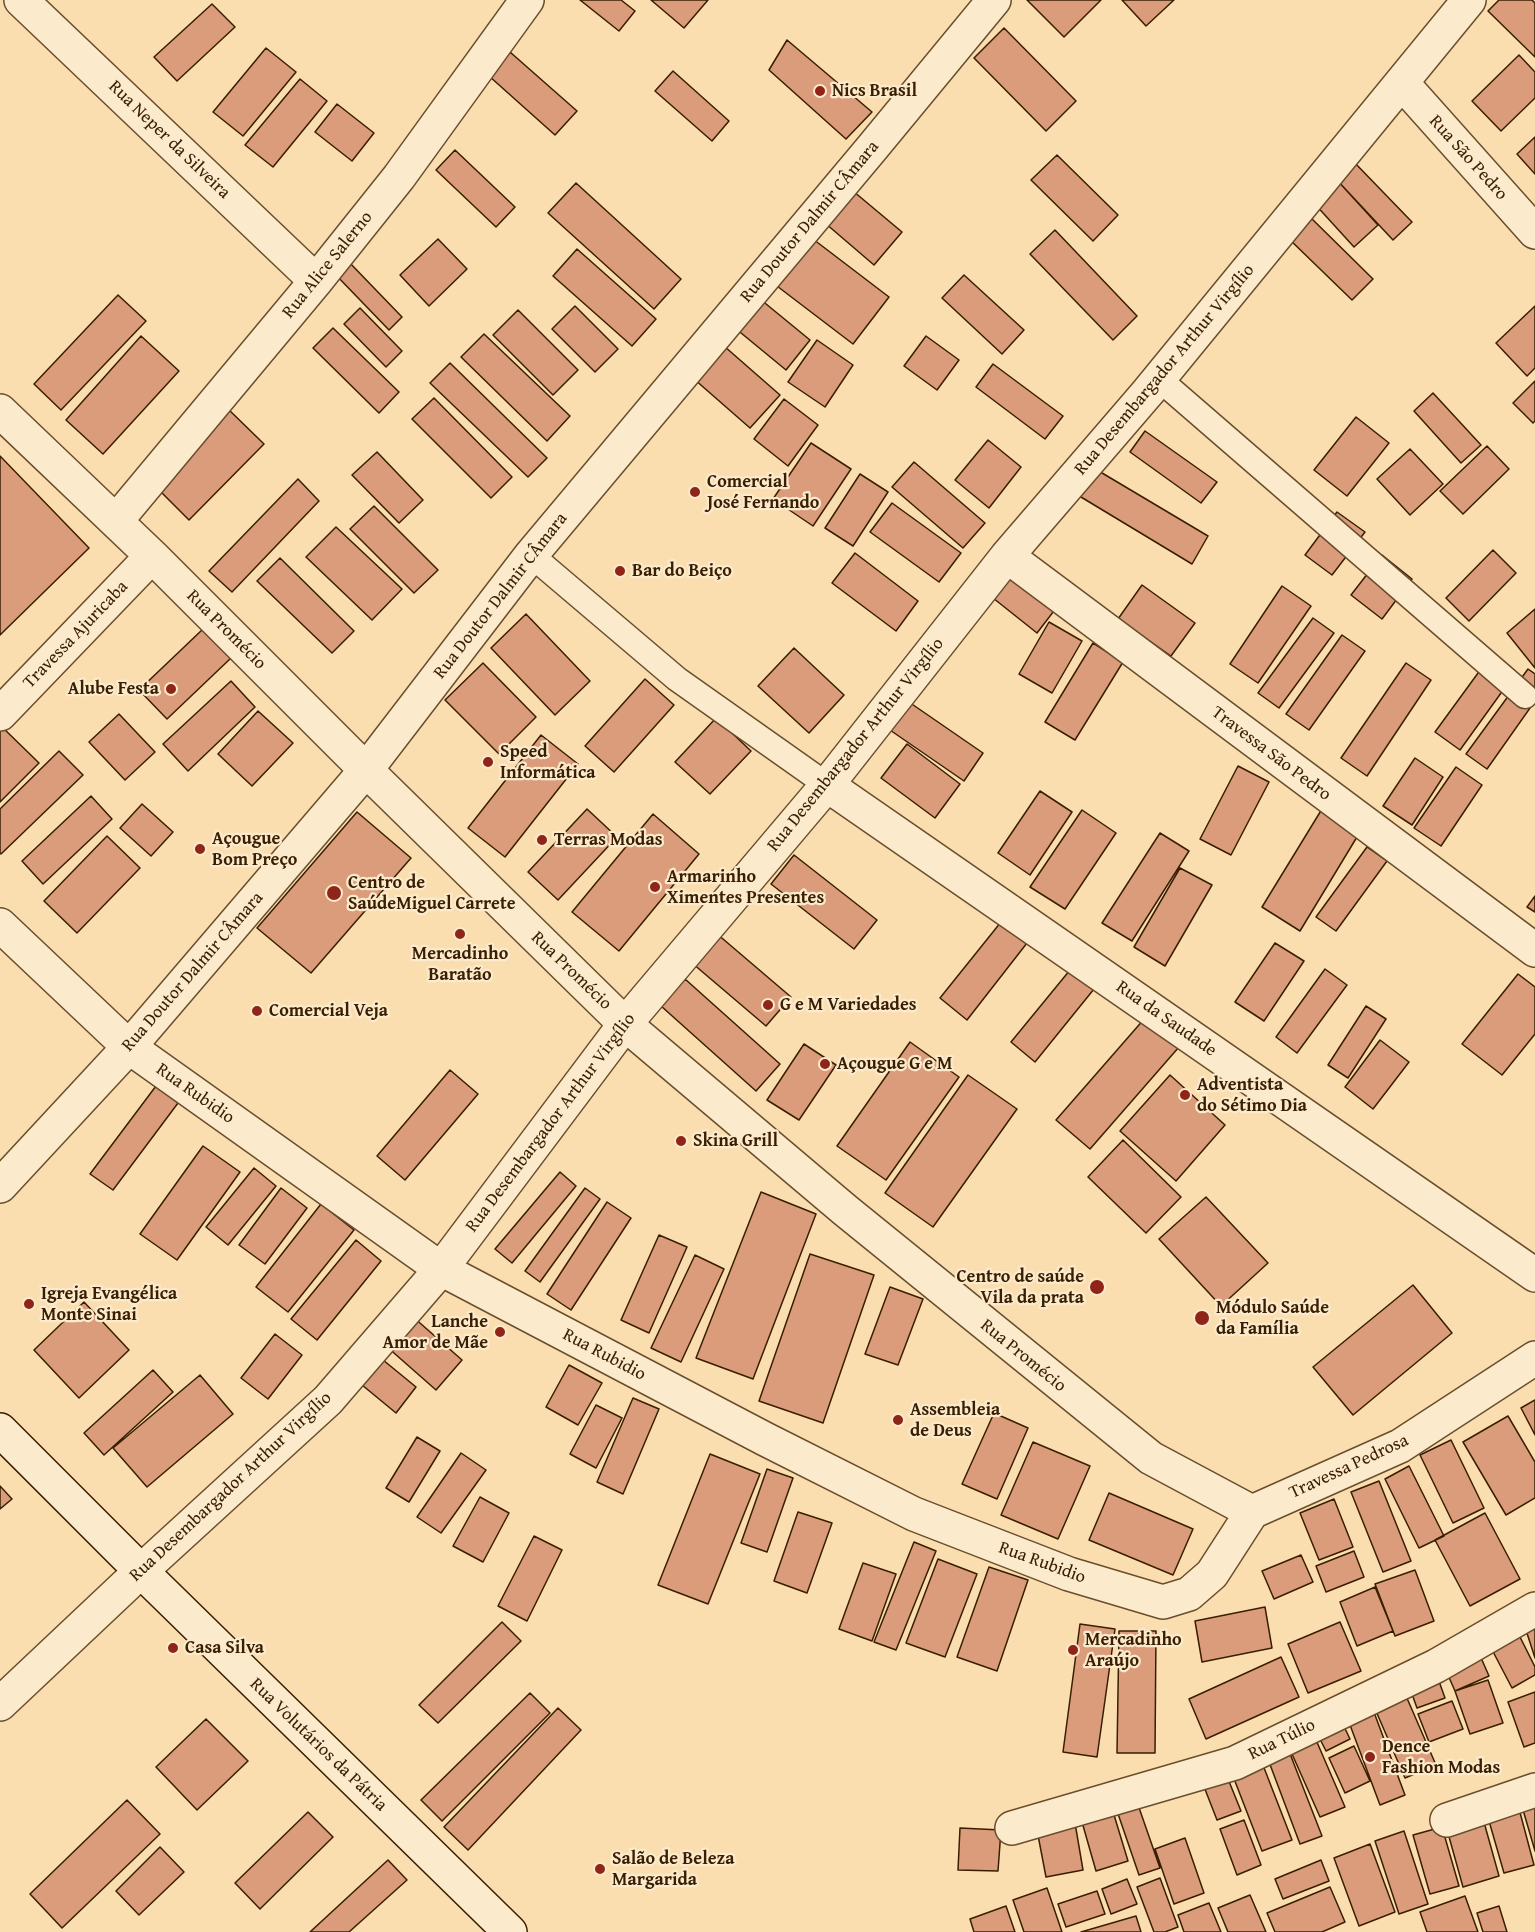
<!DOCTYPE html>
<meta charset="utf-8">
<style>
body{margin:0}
canvas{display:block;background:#fadeb0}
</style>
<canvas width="1535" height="1932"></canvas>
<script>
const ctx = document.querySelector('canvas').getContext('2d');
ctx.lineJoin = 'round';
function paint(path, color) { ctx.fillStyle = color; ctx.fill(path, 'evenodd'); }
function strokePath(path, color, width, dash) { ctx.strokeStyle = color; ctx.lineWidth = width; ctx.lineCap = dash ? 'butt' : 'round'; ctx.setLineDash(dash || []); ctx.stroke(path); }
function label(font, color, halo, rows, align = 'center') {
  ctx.font = font + ' "Gentium Book Plus",serif'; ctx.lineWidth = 4.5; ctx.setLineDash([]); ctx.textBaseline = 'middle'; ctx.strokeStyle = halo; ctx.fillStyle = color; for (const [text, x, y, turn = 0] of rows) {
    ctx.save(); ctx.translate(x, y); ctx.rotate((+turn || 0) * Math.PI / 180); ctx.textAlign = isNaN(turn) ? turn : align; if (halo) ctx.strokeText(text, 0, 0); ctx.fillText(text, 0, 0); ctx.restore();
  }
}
const building = new Path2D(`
 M580 0H621L635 11 619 31Z
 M651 0H708L684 28Z
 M1027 0H1101L1064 37Z
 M1122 0H1174L1146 26Z
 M1499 0H1532L1535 3V57L1488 11Z
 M212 4 235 27 177 81 154 57Z
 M1004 28 1076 101 1046 131 974 58Z
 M787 40 872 112 846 139 769 70Z
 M266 48 296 72 243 136 213 112Z
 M510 52 577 111 555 135 489 76Z
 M1519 55 1535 72V98L1501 131 1472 101Z
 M673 71 729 121 712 141 655 91Z
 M300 79 327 101 273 167 245 145Z
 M337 104 374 133 352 161 315 132Z
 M1535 137V174L1517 154Z
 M455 150 515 207 496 227 436 170Z
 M1057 155 1118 215 1093 241 1031 180Z
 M1353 161 1412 222 1393 240 1335 178Z
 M1336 179 1378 225 1354 247 1313 202Z
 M576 183 681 279 654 309 548 213Z
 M853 191 902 232 874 265 825 223Z
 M1308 215 1373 279 1352 300 1287 237Z
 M1055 230 1137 316 1113 340 1030 254Z
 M809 236 889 297 853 344 773 283Z
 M438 239 467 269 429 306 400 275Z
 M577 249 656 319 632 346 553 276Z
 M347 260 402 317 389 330 334 273Z
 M964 275 1024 330 1002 354 942 298Z
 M118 295 146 321 61 410 34 384Z
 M760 299 810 340 786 370 735 328Z
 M575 306 618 349 595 372 552 329Z
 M1535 306V368L1527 376 1496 343Z
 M360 308 402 351 386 367 344 324Z
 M518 310 578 370 553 395 493 335Z
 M333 328 399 392 379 413 313 348Z
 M484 334 570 416 547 441 461 357Z
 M141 336 179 371 103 454 66 420Z
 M926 336 959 360 937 390 904 366Z
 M817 340 853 365 825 407 788 382Z
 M724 346 780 395 750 428 694 379Z
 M450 363 547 458 528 477 430 383Z
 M993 364 1063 416 1045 439 976 387Z
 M1535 381V421L1533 423 1513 403Z
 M1433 393 1481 445 1461 463 1414 411Z
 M434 398 512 477 491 498 412 419Z
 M784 399 818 425 788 466 754 439Z
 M226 407 264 444 189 520 152 483Z
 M1356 417 1389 443 1347 496 1314 470Z
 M1145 431 1217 482 1201 503 1130 452Z
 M988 440 1021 467 989 508 955 480Z
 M811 443 851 469 813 526 773 499Z
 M1487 446 1509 469 1463 514 1440 491Z
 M1410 449 1443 484 1410 515 1377 479Z
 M377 452 423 500 399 523 352 475Z
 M0 456 89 548 0 635Z
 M914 462 985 523 963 548 892 487Z
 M1092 467 1208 536 1192 564 1076 494Z
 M860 474 888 492 853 546 825 528Z
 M298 479 319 501 232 592 209 571Z
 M892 503 961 553 939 582 870 532Z
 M374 506 438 570 414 593 350 529Z
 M1337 512 1365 532 1332 575 1305 555Z
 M336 527 402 589 372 620 306 557Z
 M1493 550 1516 573 1469 621 1446 598Z
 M855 553 918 601 896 631 832 583Z
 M1382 555 1412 579 1382 619 1351 595Z
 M280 558 354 631 332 653 257 581Z
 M1016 569 1060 603 1037 633 993 598Z
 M1142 585 1195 623 1171 656 1118 619Z
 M1282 586 1311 606 1258 683 1230 664Z
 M1535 609V668L1507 633Z
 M526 614 590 681 555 715 491 648Z
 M1313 618 1334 633 1279 708 1258 693Z
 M1049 622 1082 641 1052 693 1019 674Z
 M203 629 231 658 167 719 139 690Z
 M1342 635 1365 651 1309 730 1286 714Z
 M1093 643 1123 662 1075 740 1045 722Z
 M794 648 844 695 809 733 758 686Z
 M1489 658 1514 675 1460 750 1435 732Z
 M483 663 536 717 499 754 445 700Z
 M1406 663 1431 680 1367 776 1341 758Z
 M1528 669 1535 674V701L1487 769 1466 754Z
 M645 679 674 705 614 772 585 746Z
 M231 681 255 707 188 771 163 744Z
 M906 700 983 753 964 781 887 728Z
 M258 711 293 743 252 786 218 754Z
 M119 714 155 752 125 780 89 742Z
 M716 718 751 751 710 794 675 762Z
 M0 725 39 763 0 802Z
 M541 735 578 764 505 857 468 828Z
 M907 744 960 784 935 818 881 778Z
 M59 751 83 775 1 854 0 853V809Z
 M1415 758 1443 777 1412 825 1383 806Z
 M1238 766 1269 782 1231 855 1200 839Z
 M1456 767 1482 785 1441 846 1414 828Z
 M1040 791 1072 812 1030 875 998 853Z
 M91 796 112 819 43 884 22 861Z
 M142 804 173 832 151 856 120 828Z
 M587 809 617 837 558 900 528 872Z
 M1322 809 1360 832 1300 931 1262 907Z
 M1082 810 1116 833 1065 909 1030 887Z
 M357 812 411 858 311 973 257 928Z
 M653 814 699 854 619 951 572 912Z
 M1160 833 1189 851 1132 941 1102 923Z
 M107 836 140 868 77 933 44 901Z
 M1367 847 1387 861 1336 931 1316 917Z
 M794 855 877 920 854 949 771 884Z
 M1180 868 1212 885 1165 966 1134 947Z
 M1535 896V912L1527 907Z
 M1001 922 1027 943 967 1020 940 998Z
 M716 933 791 997 766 1026 692 963Z
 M1275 943 1304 961 1264 1021 1235 1002Z
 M1325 969 1347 985 1297 1053 1276 1037Z
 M1070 970 1094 989 1035 1062 1011 1042Z
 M1518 974 1535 987V1034L1502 1075 1462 1044Z
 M685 979 780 1064 756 1091 661 1006Z
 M1366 1006 1386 1019 1348 1078 1328 1065Z
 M1145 1018 1179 1047 1090 1149 1056 1120Z
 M1380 1040 1409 1062 1373 1109 1345 1087Z
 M910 1042 959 1077 886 1180 837 1146Z
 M804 1044 836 1065 799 1120 767 1100Z
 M450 1070 478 1094 405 1180 377 1156Z
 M968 1075 1017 1109 933 1227 885 1193Z
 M1170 1075 1225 1125 1176 1181 1120 1131Z
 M156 1086 178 1103 113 1190 90 1174Z
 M1123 1140 1181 1197 1146 1233 1088 1177Z
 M203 1146 240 1172 177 1260 140 1234Z
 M254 1168 276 1186 228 1245 206 1227Z
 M560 1172 576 1186 512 1263 495 1249Z
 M281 1188 307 1208 265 1264 239 1245Z
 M585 1188 600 1199 540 1282 525 1271Z
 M761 1192 816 1214 753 1379 696 1358Z
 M1206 1197 1268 1263 1221 1306 1159 1239Z
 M607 1202 631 1218 571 1310 547 1294Z
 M321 1204 354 1230 288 1312 256 1287Z
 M659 1235 687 1247 649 1333 621 1320Z
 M356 1240 381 1261 317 1340 291 1319Z
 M810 1254 874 1275 823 1423 759 1401Z
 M695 1255 724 1269 681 1362 651 1348Z
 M1413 1285 1452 1333 1353 1415 1313 1367Z
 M890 1287 923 1299 898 1365 865 1354Z
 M84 1302 129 1350 79 1398 34 1350Z
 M412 1316 462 1360 436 1390 386 1346Z
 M275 1334 302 1355 268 1399 241 1378Z
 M377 1355 416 1387 396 1413 356 1380Z
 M569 1365 602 1383 578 1425 546 1407Z
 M153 1370 173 1392 104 1455 84 1433Z
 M200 1375 233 1414 147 1487 113 1448Z
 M633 1398 659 1409 623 1494 597 1482Z
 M1535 1400V1435L1521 1408Z
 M596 1405 622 1418 596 1468 570 1454Z
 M994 1413 1028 1428 997 1499 962 1484Z
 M1508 1416 1535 1462V1498L1506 1515 1463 1442Z
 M417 1437 440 1451 409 1502 386 1488Z
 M1451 1440 1484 1508 1453 1523 1420 1455Z
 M1033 1442 1090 1466 1058 1539 1001 1515Z
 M461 1453 486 1470 441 1533 417 1517Z
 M710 1454 760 1474 708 1604 658 1585Z
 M1409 1466 1444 1536 1419 1548 1385 1479Z
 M767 1469 793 1478 767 1552 741 1543Z
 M1379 1481 1411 1561 1383 1572 1351 1492Z
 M0 1486 12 1499 0 1509Z
 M1109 1493 1193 1529 1173 1575 1089 1540Z
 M480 1497 509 1513 483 1562 453 1546Z
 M1334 1499 1353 1547 1319 1560 1300 1513Z
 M798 1512 832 1523 807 1593 774 1581Z
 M1485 1513 1520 1579 1470 1606 1435 1540Z
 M534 1536 562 1550 527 1621 498 1606Z
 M914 1542 936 1551 896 1650 874 1642Z
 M1354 1551 1364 1577 1326 1592 1316 1566Z
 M1301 1555 1313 1582 1274 1599 1262 1571Z
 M938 1559 977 1574 945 1657 906 1643Z
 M863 1563 896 1574 872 1641 839 1629Z
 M989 1567 1028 1580 997 1671 957 1657Z
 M1415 1570 1434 1621 1395 1636 1375 1584Z
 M1375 1587 1393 1631 1357 1646 1340 1602Z
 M1265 1607 1272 1648 1202 1662 1195 1621Z
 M1535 1621V1658L1524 1624Z
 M502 1622 521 1641 438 1723 419 1705Z
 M1340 1622 1361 1671 1308 1693 1288 1644Z
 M1080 1624 1115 1629 1097 1757 1063 1752Z
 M1516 1629 1535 1667V1675L1512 1688 1489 1644Z
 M1119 1631H1156L1155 1753H1117Z
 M1478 1651 1489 1676 1455 1691 1444 1666Z
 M1281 1657 1299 1697 1206 1739 1189 1699Z
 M1436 1673 1445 1698 1417 1708 1408 1683Z
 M1488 1680 1503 1723 1470 1734 1455 1691Z
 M1403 1689 1436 1765 1405 1778 1372 1702Z
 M1535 1692V1743L1524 1747 1508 1702Z
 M530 1693 550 1713 442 1821 421 1800Z
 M1452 1701 1463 1729 1429 1742 1418 1714Z
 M1372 1707 1405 1795 1380 1805 1347 1717Z
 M558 1708 581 1730 468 1850 444 1827Z
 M1339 1716 1350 1739 1326 1751 1315 1729Z
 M206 1719 248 1761 197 1810 156 1767Z
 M1313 1733 1345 1807 1320 1817 1288 1745Z
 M1287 1746 1322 1836 1300 1844 1266 1754Z
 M1354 1746 1370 1781 1345 1793 1329 1758Z
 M1261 1760 1292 1840 1262 1851 1231 1771Z
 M1224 1769 1241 1811 1217 1820 1201 1779Z
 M1136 1799 1160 1868 1139 1875 1115 1805Z
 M1535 1799V1851L1521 1803Z
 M127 1800 160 1834 62 1928 30 1894Z
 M1111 1805 1128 1861 1096 1871 1080 1815Z
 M1518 1805 1534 1865 1504 1873 1487 1814Z
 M308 1812 333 1837 260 1909 235 1883Z
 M1482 1815 1499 1876 1463 1887 1446 1826Z
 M1244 1820 1261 1865 1237 1875 1220 1829Z
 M1075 1823 1083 1870 1046 1877 1037 1830Z
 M1442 1827 1459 1886 1430 1894 1413 1835Z
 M960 1828 1001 1830 998 1871 958 1870Z
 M1404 1831 1428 1904 1399 1914 1375 1841Z
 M1185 1838 1204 1893 1174 1904 1155 1849Z
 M1370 1844 1395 1912 1359 1926 1334 1858Z
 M160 1847 184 1872 139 1915 116 1891Z
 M388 1860 407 1880 349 1932H310Z
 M1321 1860 1329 1881 1283 1899 1275 1879Z
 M1160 1878 1178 1927 1165 1932H1154L1137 1887Z
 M1127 1879 1137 1904 1111 1914 1102 1889Z
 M1330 1887 1345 1922 1322 1932H1275L1267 1913Z
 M1047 1888 1062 1932H1024L1013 1900Z
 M1097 1891 1105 1914 1066 1927 1058 1904Z
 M1250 1895 1266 1932H1228L1218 1908Z
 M1465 1896 1478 1932H1427L1420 1912Z
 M1209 1903 1221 1932H1184L1178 1915Z
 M1006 1906 1015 1932H974L970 1919Z
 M1499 1906 1507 1932H1483L1477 1913Z
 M1136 1916 1141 1932H1081Z`);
paint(building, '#db9c7c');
strokePath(building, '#391e01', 1.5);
const lane = new Path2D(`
 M1159 379 1525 696
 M531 555 677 679 827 785`);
const street = new Path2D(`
 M21 0 316 281
 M1402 83 1535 232
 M0 411 152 556 366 770 625 1024 845 1210 1151 1458 1252 1512
 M116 521 316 281 399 177 527 0
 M1007 556 1535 950
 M0 714 152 556
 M827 785 1535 1275
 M0 925 129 1047 441 1269 765 1439 914 1514 1069 1574 1163 1602 1189 1594 1212 1574 1252 1512
 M0 1186 129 1047 366 770 531 555 872 148 994 0
 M1252 1512 1400 1446 1535 1358
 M0 1704 141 1571 328 1400 441 1269 625 1024 827 785 1007 556 1148 392 1469 0
 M1447 1820 1535 1790
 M1012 1828 1235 1763 1436 1666 1535 1609`);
const secondary = new Path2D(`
 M0 1430 141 1571 510 1932`);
strokePath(lane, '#694e2d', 27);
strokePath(street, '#694e2d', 36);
strokePath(secondary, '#391e01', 36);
strokePath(lane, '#fceacc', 24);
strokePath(street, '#fceacc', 33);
strokePath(secondary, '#fceacc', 33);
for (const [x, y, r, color] of [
 [820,91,6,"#8f2418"],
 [695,492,6,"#8f2418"],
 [620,571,6,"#8f2418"],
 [171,689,6,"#8f2418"],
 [488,762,6,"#8f2418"],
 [542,840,6,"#8f2418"],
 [200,849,6,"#8f2418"],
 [655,887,6,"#8f2418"],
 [334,893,8,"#8f2418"],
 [460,934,6,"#8f2418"],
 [768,1005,6,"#8f2418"],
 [257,1011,6,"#8f2418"],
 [825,1064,6,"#8f2418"],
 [1185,1095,6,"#8f2418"],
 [681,1141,6,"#8f2418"],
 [1097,1287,8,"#8f2418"],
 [29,1304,6,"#8f2418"],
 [1202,1318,8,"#8f2418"],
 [500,1332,6,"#8f2418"],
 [898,1420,6,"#8f2418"],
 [173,1648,6,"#8f2418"],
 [1073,1650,6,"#8f2418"],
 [1370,1757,6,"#8f2418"],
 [600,1869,6,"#8f2418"]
]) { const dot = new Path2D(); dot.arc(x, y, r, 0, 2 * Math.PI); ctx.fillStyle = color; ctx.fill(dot); strokePath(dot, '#fceacc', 2); }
label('bold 18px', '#391e01', '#fceacc', [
 ["Nics Brasil",832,91],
 ["Comercial",707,482],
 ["José Fernando",707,503],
 ["Bar do Beiço",632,571],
 ["Alube Festa",159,689,"right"],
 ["Speed",500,752],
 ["Informática",500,773],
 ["Açougue",212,839],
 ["Bom Preço",212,860],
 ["Terras Modas",554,840],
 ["Armarinho",667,877],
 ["Ximentes Presentes",667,898],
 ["Centro de",348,883],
 ["SaúdeMiguel Carrete",348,904],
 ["Mercadinho",460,954,"center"],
 ["Baratão",460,975,"center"],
 ["G e M Variedades",780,1005],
 ["Comercial Veja",269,1011],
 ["Açougue G e M",837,1064],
 ["Adventista",1197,1085],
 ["do Sétimo Dia",1197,1106],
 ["Skina Grill",693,1141],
 ["Centro de saúde",1084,1277,"right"],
 ["Vila da prata",1084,1298,"right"],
 ["Igreja Evangélica",41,1294],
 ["Monte Sinai",41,1315],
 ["Módulo Saúde",1216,1308],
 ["da Família",1216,1329],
 ["Lanche",488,1322,"right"],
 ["Amor de Mãe",488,1343,"right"],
 ["Assembleia",910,1410],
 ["de Deus",910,1431],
 ["Mercadinho",1085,1640],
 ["Araújo",1085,1661],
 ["Casa Silva",185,1648],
 ["Dence",1382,1747],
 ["Fashion Modas",1382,1768],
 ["Salão de Beleza",612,1859],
 ["Margarida",612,1880]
], 'left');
label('18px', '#391e01', '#fceacc', [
 ["Rua Neper da Silveira",169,140,44],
 ["Rua São Pedro",1468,158,48],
 ["Rua Doutor Dalmir CÂmara",810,222,-50],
 ["Rua Alice Salerno",328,265,-51],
 ["Rua Desembargador Arthur Virgílio",1165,370,-50],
 ["Rua Doutor Dalmir CÂmara",501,596,-52],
 ["Rua Promécio",226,630,45],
 ["Travessa Ajuricaba",76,635,-46],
 ["Rua Desembargador Arthur Virgílio",856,745,-51],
 ["Travessa São Pedro",1271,754,37],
 ["Rua Promécio",571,971,44],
 ["Rua Doutor Dalmir CÂmara",193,972,-49],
 ["Rua da Saudade",1166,1019,35],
 ["Rua Rubidio",195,1094,35],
 ["Rua Desembargador Arthur Virgílio",551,1123,-53],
 ["Rua Rubidio",604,1355,28],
 ["Rua Promécio",1023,1356,39],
 ["Travessa Pedrosa",1349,1467,-25],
 ["Rua Desembargador Arthur Virgílio",231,1487,-43],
 ["Rua Rubidio",1042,1563,20],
 ["Rua Túlio",1282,1740,-26],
 ["Rua Volutários da Pátria",318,1745,44]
]);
</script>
